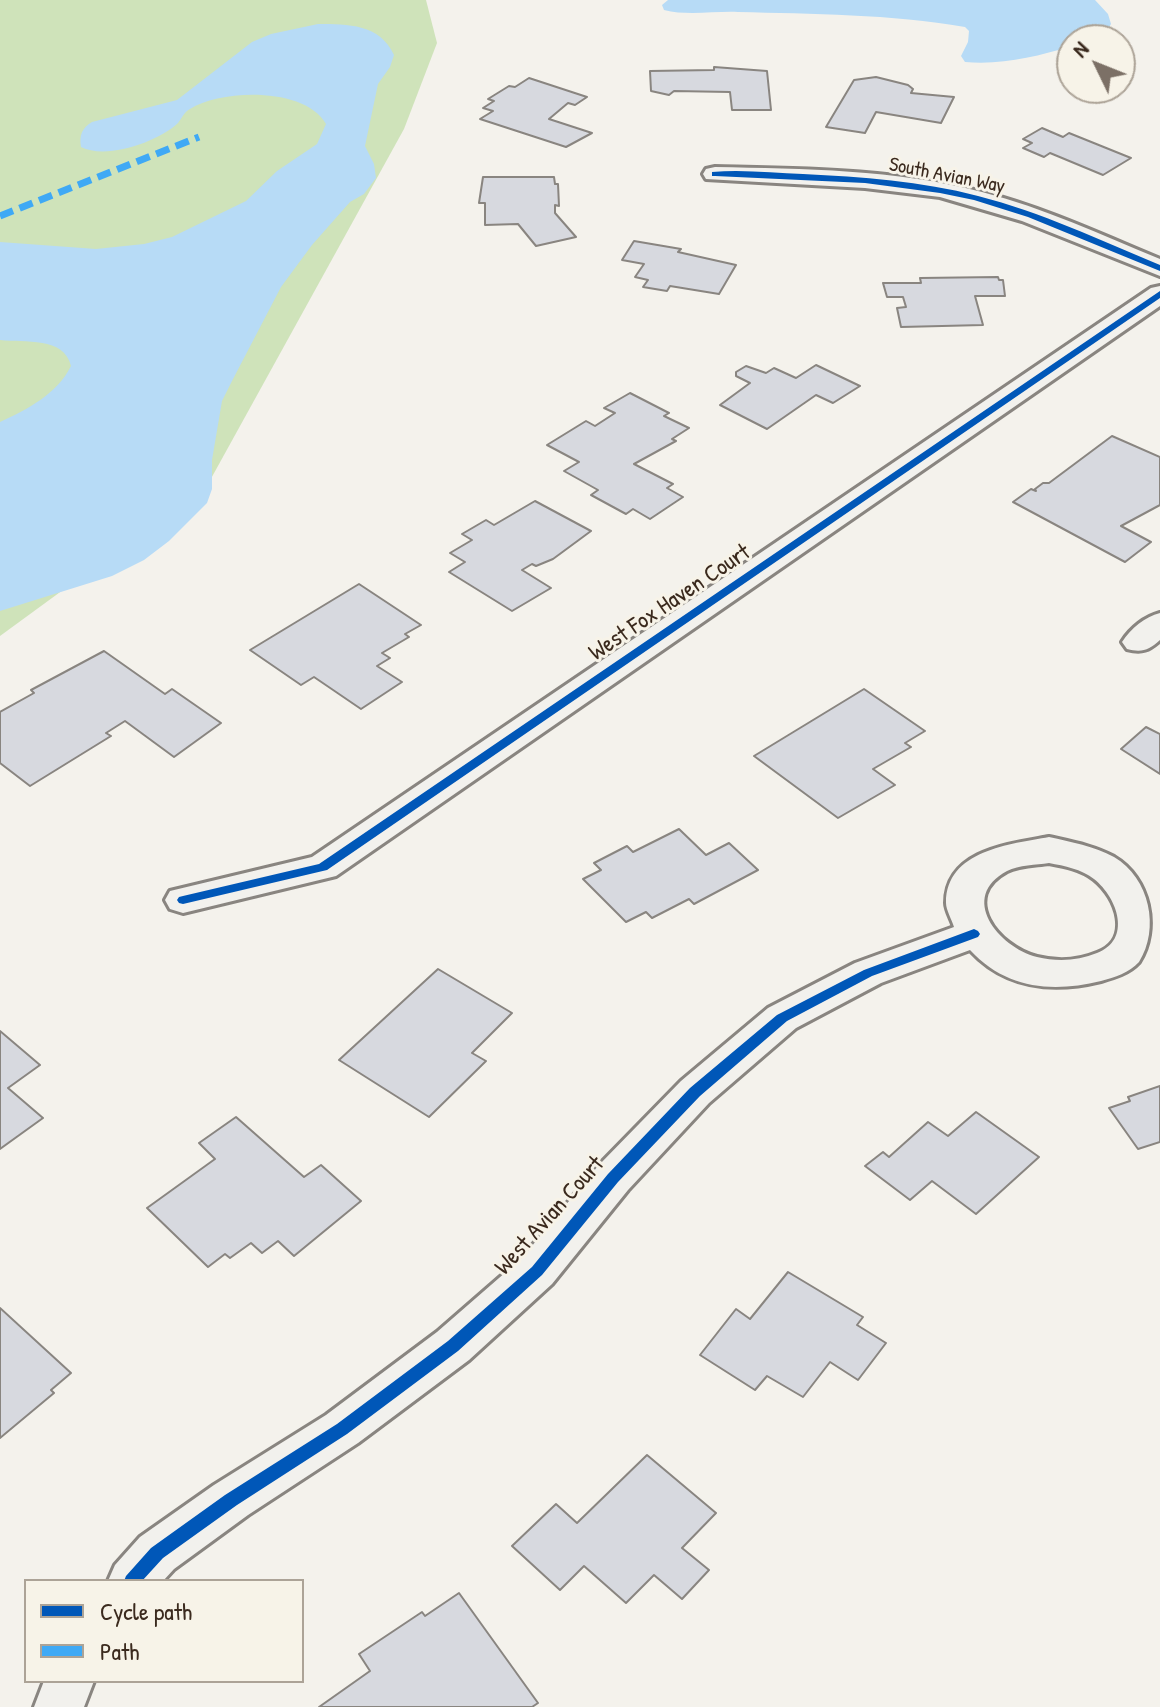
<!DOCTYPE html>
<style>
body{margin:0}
#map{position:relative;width:1160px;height:1707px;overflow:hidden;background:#f4f2ec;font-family:"Patrick Hand",sans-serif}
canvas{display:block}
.legend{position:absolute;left:24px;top:1579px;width:280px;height:104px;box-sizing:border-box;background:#f7f3e8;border:2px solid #aca397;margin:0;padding:10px 14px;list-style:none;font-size:24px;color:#3b2a1e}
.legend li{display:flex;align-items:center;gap:16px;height:40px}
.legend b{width:40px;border:2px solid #aca397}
.north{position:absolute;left:1056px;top:24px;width:80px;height:80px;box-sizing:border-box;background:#f7f3e8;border:2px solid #aca397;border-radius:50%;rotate:313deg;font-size:22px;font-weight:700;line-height:32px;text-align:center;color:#3b2a1e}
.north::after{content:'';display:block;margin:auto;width:28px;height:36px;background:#7c7066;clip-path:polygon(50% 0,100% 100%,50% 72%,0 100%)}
</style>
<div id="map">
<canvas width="1160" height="1707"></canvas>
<ul class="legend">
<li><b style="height:10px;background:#0057b8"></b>Cycle path</li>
<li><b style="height:10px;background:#3fa9f5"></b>Path</li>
</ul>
<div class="north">N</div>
</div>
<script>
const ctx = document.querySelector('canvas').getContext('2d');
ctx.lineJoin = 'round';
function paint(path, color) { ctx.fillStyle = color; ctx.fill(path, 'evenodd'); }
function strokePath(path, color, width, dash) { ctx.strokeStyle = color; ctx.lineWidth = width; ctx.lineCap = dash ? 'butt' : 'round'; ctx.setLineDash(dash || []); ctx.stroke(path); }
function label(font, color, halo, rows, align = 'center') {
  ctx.font = font + ' "Patrick Hand",sans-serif'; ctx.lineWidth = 6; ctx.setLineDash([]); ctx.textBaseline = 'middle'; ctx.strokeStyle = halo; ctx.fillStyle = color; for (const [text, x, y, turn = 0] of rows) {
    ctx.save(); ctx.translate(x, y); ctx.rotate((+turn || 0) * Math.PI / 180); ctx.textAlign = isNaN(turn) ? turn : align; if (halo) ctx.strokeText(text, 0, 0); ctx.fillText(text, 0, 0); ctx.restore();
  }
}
paint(new Path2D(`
 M0 0H426L437 43 404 129 208 484 0 636Z`), '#cfe3ba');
paint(new Path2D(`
 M668 0H1095L1108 14 1111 24C1102 40 1089 40 1072 40V46C1035 57 1003 65 965 62L961 56 968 42 969 31 965 27C891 14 812 14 738 12 714 11 687 16 664 10L662 5Z
 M318 24C348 24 380 24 394 55L390 67 378 84 365 146 374 164 376 178 364 194 350 202 312 245 281 287 232 381 222 401 212 460V489L207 503 169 541 144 560 112 576 0 611V422C28 409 57 394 71 366 64 336 25 343 0 340V242L96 249 144 244 172 237 246 201 277 171 317 144 326 124C305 87 222 89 190 109 184 112 182 118 178 123 158 142 106 160 81 147 79 135 82 128 92 122L177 100 252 42 271 34Z`), '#b7dbf6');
const building = new Path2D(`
 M714 67 767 71 771 110H732L730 92 674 91 669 95 651 91 650 71 714 70Z
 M876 77 908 85 913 89 911 93 954 97 941 123 876 112 865 133 826 127 854 80Z
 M529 78 587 97 575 105 568 103 549 119 592 133 566 147 480 119 493 111 483 108 494 101 488 99 509 86 515 87Z
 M1042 128 1063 137 1069 133 1131 158 1103 175 1050 153 1044 157 1023 148 1032 143 1023 139Z
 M483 177H554L555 184H558L559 206 555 205V213L576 237 536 246 518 224 485 225V203H479Z
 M634 241 681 249 678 252 736 265 719 294 670 286 667 291 643 287 648 280 635 277 644 264 622 260Z
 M998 277 999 280H1003L1005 296H975L983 325 901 327 897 308 906 307 903 297H887L883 283H921L920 278Z
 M816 365 860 386 833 403 816 395 767 429 720 405 750 383 736 376V372L746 366 766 373 774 368 796 378Z
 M630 393 669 413 664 416 689 428 672 439 676 441 634 464 673 484 667 488 683 497 650 519 633 509 626 514 591 495 598 490 564 471 579 462 547 445 586 421 595 426 615 413 604 408Z
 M1112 436 1160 457V505L1121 526 1151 542 1125 562 1013 502 1031 489 1036 491 1035 489 1043 483H1049Z
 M535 501 591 531 553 559 536 566 532 564 522 570 551 588 512 611 449 572 465 562 450 553 472 540 462 534 486 520 494 525Z
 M359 584 421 625 405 634 409 637 382 653 390 658 377 666 402 682 361 709 314 677 301 685 250 650Z
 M104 651 165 694 172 689 221 723 174 757 125 721 106 733 111 736 30 786 0 763V712L34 693 31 690Z
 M864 689 925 731 905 743 911 747 873 769 895 785 838 818 754 756Z
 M1146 727 1160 734V774L1121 749Z
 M679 829 706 855 729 843 758 870 694 904 689 899 652 918 646 912 626 922 583 879 601 870 594 863 627 846 633 852Z
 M438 969 512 1013 472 1053 486 1061 429 1117 339 1060Z
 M0 1031 40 1065 8 1088 43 1118 0 1149Z
 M1160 1086V1142L1138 1149 1109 1108 1130 1101 1128 1097Z
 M976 1112 1039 1157 976 1214 932 1181 910 1200 865 1166 883 1152 889 1157 928 1122 948 1136Z
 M236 1117 304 1177 321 1165 361 1201 294 1256 278 1241 262 1253 251 1243 230 1258 225 1254 208 1267 147 1208 215 1159 199 1143Z
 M788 1272 863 1317 857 1325 886 1343 858 1380 830 1362 803 1397 767 1376 755 1390 700 1355 736 1309 750 1319Z
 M0 1308 71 1373 51 1390 54 1393 0 1438Z
 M647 1455 716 1513 682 1548 709 1570 682 1599 654 1575 626 1603 584 1566 560 1590 512 1546 556 1504 577 1523Z
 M459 1593 538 1703 532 1707H319L370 1671 359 1654 422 1612 425 1616Z`);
paint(building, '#d7d9df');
strokePath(building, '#898580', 2);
const minor = new Path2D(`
 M715 167C804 169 895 169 982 192 1044 208 1102 235 1160 259V276L1022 221 940 197 865 188 706 179 703 174 706 169Z
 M1160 286V306L336 876 183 913 170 909 165 900 170 891 312 857 1151 288Z
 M1160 613V640C1149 650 1142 653 1127 649L1122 642C1131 628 1145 617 1160 613Z
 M1049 837C1071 842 1094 846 1114 857 1150 878 1160 929 1139 962 1129 973 1115 977 1101 981 1052 993 1006 989 970 950L881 983 796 1028 709 1103 628 1190 552 1284 469 1360 358 1443 248 1515 174 1569 163 1581H108L115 1565 140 1537 214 1485 326 1415 437 1332 522 1258 598 1166 681 1081 768 1008 855 963 954 927C952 920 946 910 946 903 946 850 1011 844 1049 837ZM1049 863C1065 866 1081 869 1094 879 1118 898 1132 940 1097 953 1078 961 1057 962 1037 957 998 947 958 897 1007 871 1019 865 1036 865 1049 863Z
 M44 1681H94L84 1707H34Z`);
strokePath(minor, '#898580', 6);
paint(minor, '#f2f1ed');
strokePath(new Path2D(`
 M0 216 199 137`), '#3fa9f5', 7, [14, 7]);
paint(new Path2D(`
 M712 172C742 169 774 173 803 174 862 177 921 181 978 196 1041 212 1100 240 1160 265V271L1028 217 974 200 940 193 865 183 715 176H712Z
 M1160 291V298L327 870 183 904 179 903 177 900 179 897 183 896 319 864Z
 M974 929 978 931 980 934 978 937 872 976 787 1021 700 1096 618 1182 542 1275 458 1351 347 1434 237 1505 163 1558 142 1581H124L126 1576 151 1548 225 1495 337 1424 448 1341 532 1267 608 1174 690 1088 777 1015 864 970Z`), '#0057b8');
label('20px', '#3b2a1e', '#f7f3e8', [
 ["South Avian Way",947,176,11]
]);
label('24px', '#3b2a1e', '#f7f3e8', [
 ["West Fox Haven Court",670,603,-34],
 ["West Avian Court",550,1216,-48]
]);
</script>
